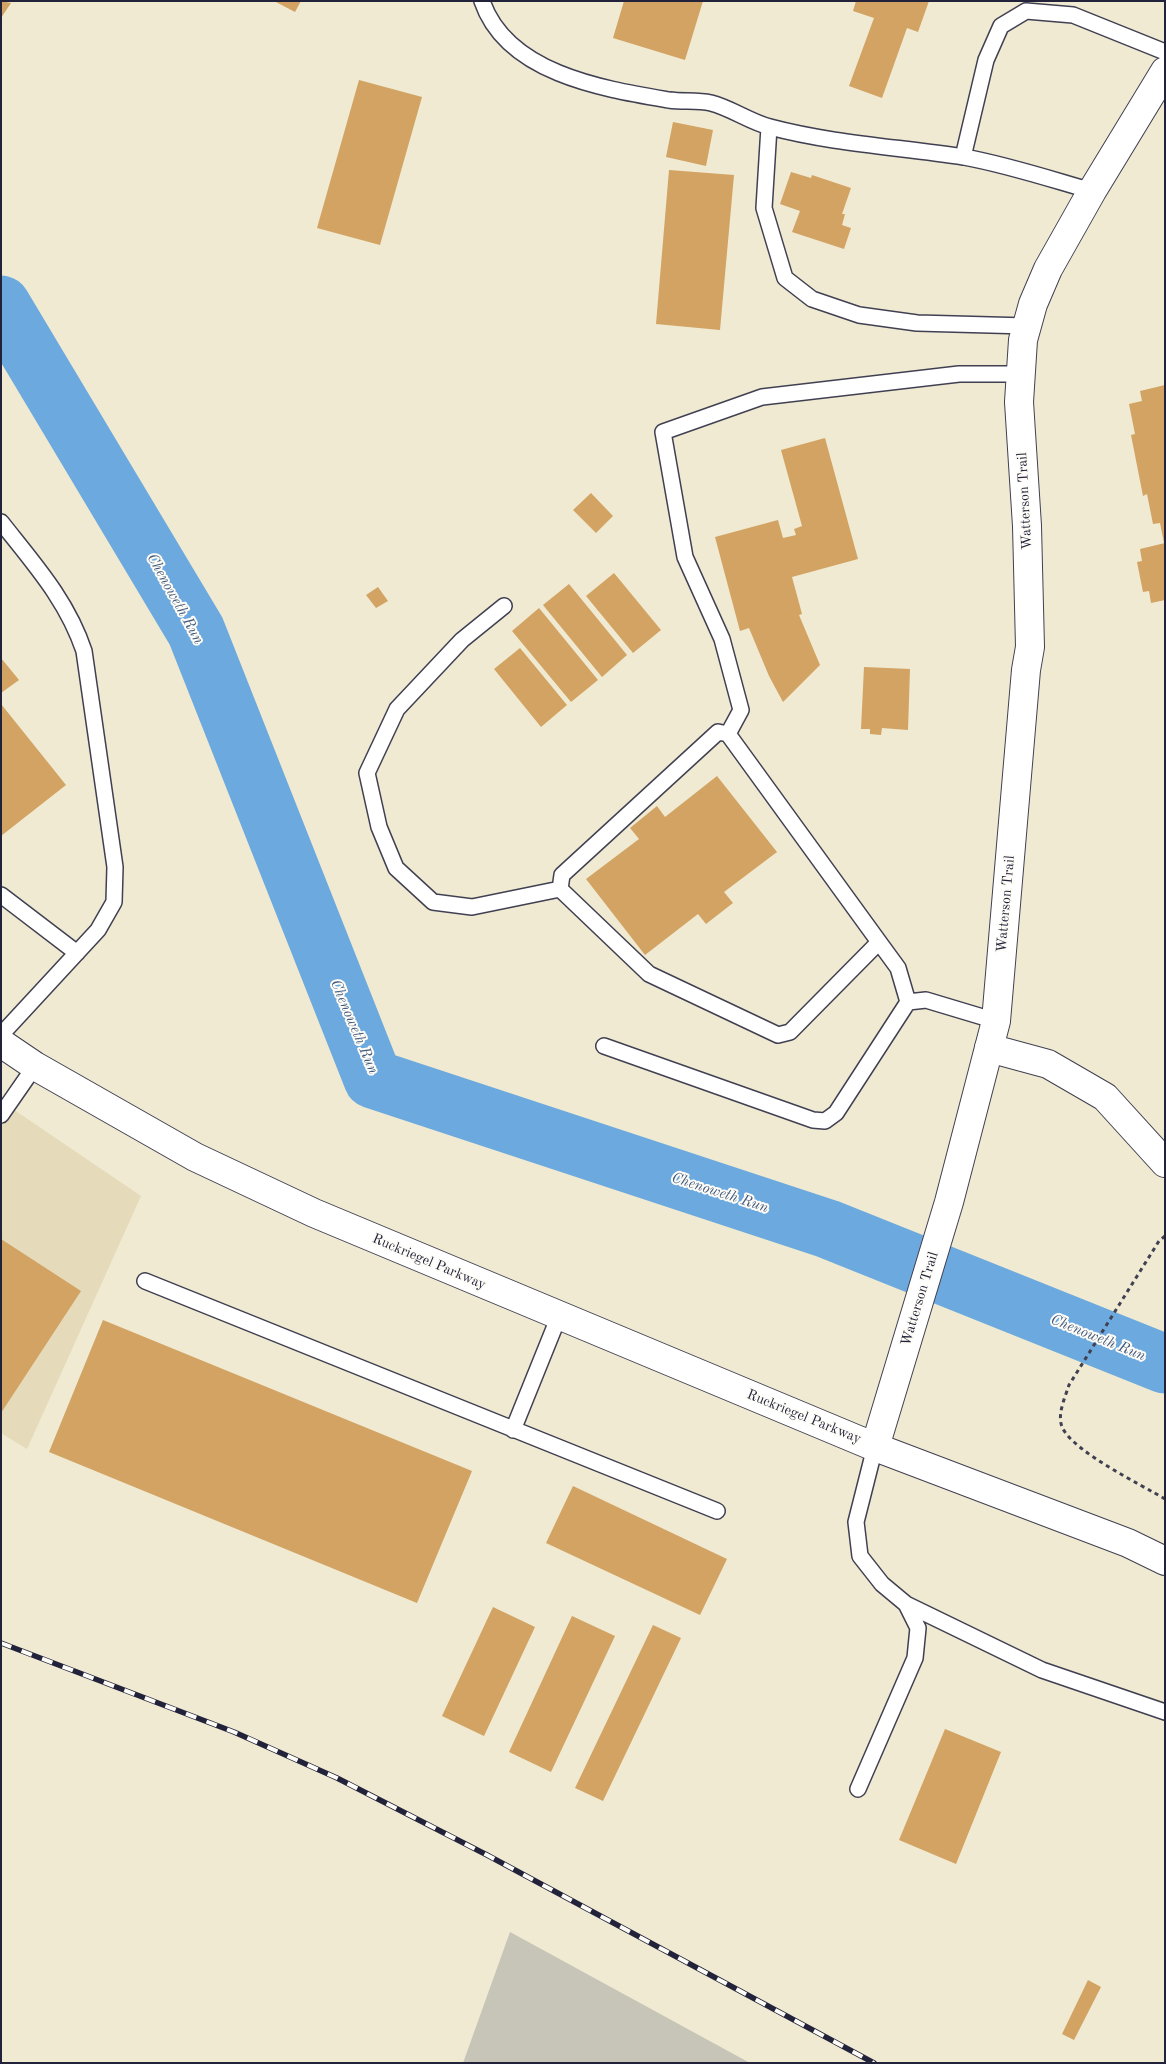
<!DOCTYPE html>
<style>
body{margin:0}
#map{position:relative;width:1166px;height:2064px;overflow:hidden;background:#efead1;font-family:"Old Standard TT",serif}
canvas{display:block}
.frame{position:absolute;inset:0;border:2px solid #22223b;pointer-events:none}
</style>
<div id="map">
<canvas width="1166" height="2064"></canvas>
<div class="frame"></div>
</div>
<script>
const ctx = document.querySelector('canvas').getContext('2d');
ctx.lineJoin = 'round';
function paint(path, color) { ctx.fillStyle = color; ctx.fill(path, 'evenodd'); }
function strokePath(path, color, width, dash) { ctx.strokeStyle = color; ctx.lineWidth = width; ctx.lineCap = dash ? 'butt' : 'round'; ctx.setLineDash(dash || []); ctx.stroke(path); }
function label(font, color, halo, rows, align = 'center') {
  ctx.font = font + ' "Old Standard TT",serif'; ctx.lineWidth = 4; ctx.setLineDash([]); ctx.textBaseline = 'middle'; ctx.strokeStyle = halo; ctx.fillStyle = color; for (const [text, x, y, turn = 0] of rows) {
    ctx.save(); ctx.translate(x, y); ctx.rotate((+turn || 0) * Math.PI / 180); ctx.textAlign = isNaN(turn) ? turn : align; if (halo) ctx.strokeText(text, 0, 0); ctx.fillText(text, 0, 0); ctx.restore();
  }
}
paint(new Path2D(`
 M1 1101 141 1196 27 1449 1 1433Z`), '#e5daba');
paint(new Path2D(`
 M510 1932 750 2063H463Z`), '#c7c4b8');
strokePath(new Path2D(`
 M1 305 196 631 373 1079 828 1229 1165 1364`), '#6ca9de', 59);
paint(new Path2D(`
 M1 1 11 3 1 18Z
 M274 1H301L295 12Z
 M624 1H703L685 60 613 38Z
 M856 1H929L918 32 907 28 882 98 849 86 874 18 853 11Z
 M359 80 422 97 380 245 317 228Z
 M673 122 713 130 706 166 666 157Z
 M669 170 734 175 720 330 656 324Z
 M791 172 811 178 812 175 851 188 842 214H845L842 225 851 228 844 249 792 232 800 211 780 204Z
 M1165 385V543H1164L1160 523 1153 524 1147 494 1143 496 1131 435 1135 434 1129 404 1142 401 1140 391Z
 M825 438 858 559 792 577 802 614 799 615 820 665 783 702 769 676 749 628 740 631 715 537 778 520 783 538 796 535 794 529 802 526 781 450Z
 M591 493 613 516 596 533 573 510Z
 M1165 543V600L1151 603 1149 591 1143 592 1137 562 1142 561 1140 549Z
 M614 573 661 630 633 653 586 596Z
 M569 584 627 655 602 677 543 605Z
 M378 587 388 601 376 608 366 595Z
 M539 608 598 680 571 702 512 631Z
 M520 648 567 705 541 727 494 669Z
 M1 658 19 680 1 693Z
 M864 667 910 669 908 730 882 728 881 735 870 734V729H861Z
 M1 704 66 785 1 836Z
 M717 776 777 852 724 892 733 903 706 924 698 914 645 955 586 879 639 839 630 828 657 806 665 817Z
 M1 1239 81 1291 1 1413Z
 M103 1320 472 1471 417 1603 49 1452Z
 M573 1486 727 1559 700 1615 546 1543Z
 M493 1607 535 1627 484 1736 442 1716Z
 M572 1616 615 1636 551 1772 509 1752Z
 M653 1625 681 1638 603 1801 575 1788Z
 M945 1729 1001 1752 956 1864 899 1840Z
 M1088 1980 1101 1987 1074 2040 1062 2034Z`), '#d2a363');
const service = new Path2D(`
 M482 1C507 74 604 89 669 100 683 102 697 100 711 103 731 108 750 122 770 127 834 144 900 147 964 157 1008 165 1050 179 1092 191
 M769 127 764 208 785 278 812 299 859 315 917 323 1027 326
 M963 157 986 60 1001 26 1026 11 1073 15 1165 52
 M1 522C34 564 67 600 84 651L115 867 114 902 98 930 1 1035
 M504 606 462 640 397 709 367 773 379 827 396 868 433 902 472 907 560 889
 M728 734 741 710 722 639 685 557 663 432 762 397 959 374H1019
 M1 895 77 953
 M879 942 790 1032 778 1035 649 974 560 889 562 875 718 732 728 734 879 942 898 968 908 1002
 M604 1046 813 1120 825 1121 836 1113 908 1002 926 1000 996 1021
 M1 1115 35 1066
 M145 1281 717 1511
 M513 1430 559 1316
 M906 1604 1042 1670 1165 1712
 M858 1789 915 1658 918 1628 906 1604 882 1584 860 1556 856 1522 875 1447`);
const tertiary = new Path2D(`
 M989 1048 1048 1064 1105 1097 1165 1163`);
const secondary = new Path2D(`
 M1 1043 35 1066 195 1157 314 1213 875 1447 1128 1543 1165 1561
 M875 1447 949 1202 996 1021 1026 670 1030 647 1027 526 1019 402 1023 340 1033 304 1048 269 1092 191 1165 71`);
strokePath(service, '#414052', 18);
strokePath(tertiary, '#414052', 30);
strokePath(secondary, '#414052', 30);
strokePath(new Path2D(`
 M1165 1236 1159 1241 1069 1385C1065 1398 1056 1416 1063 1429 1076 1453 1140 1484 1165 1499`), '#414052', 3, [4, 4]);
strokePath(service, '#fff', 15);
strokePath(tertiary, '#fff', 28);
strokePath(secondary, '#fff', 28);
const rail = new Path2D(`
 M1 1643 234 1732 337 1778 487 1855 874 2063`);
strokePath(rail, '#22223b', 5.5);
strokePath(rail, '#fdfcf7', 4, [11]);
label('14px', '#22223b', '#fdfcf7', [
 ["Watterson Trail",1025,501,-93],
 ["Watterson Trail",1006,904,-85],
 ["Ruckriegel Parkway",429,1262,23],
 ["Watterson Trail",920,1299,-73],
 ["Ruckriegel Parkway",804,1417,22]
]);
label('italic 15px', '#40587c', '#fdfcf7', [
 ["Chenoweth Run",175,599,61],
 ["Chenoweth Run",354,1027,67],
 ["Chenoweth Run",720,1193,18],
 ["Chenoweth Run",1098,1338,22]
]);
</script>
